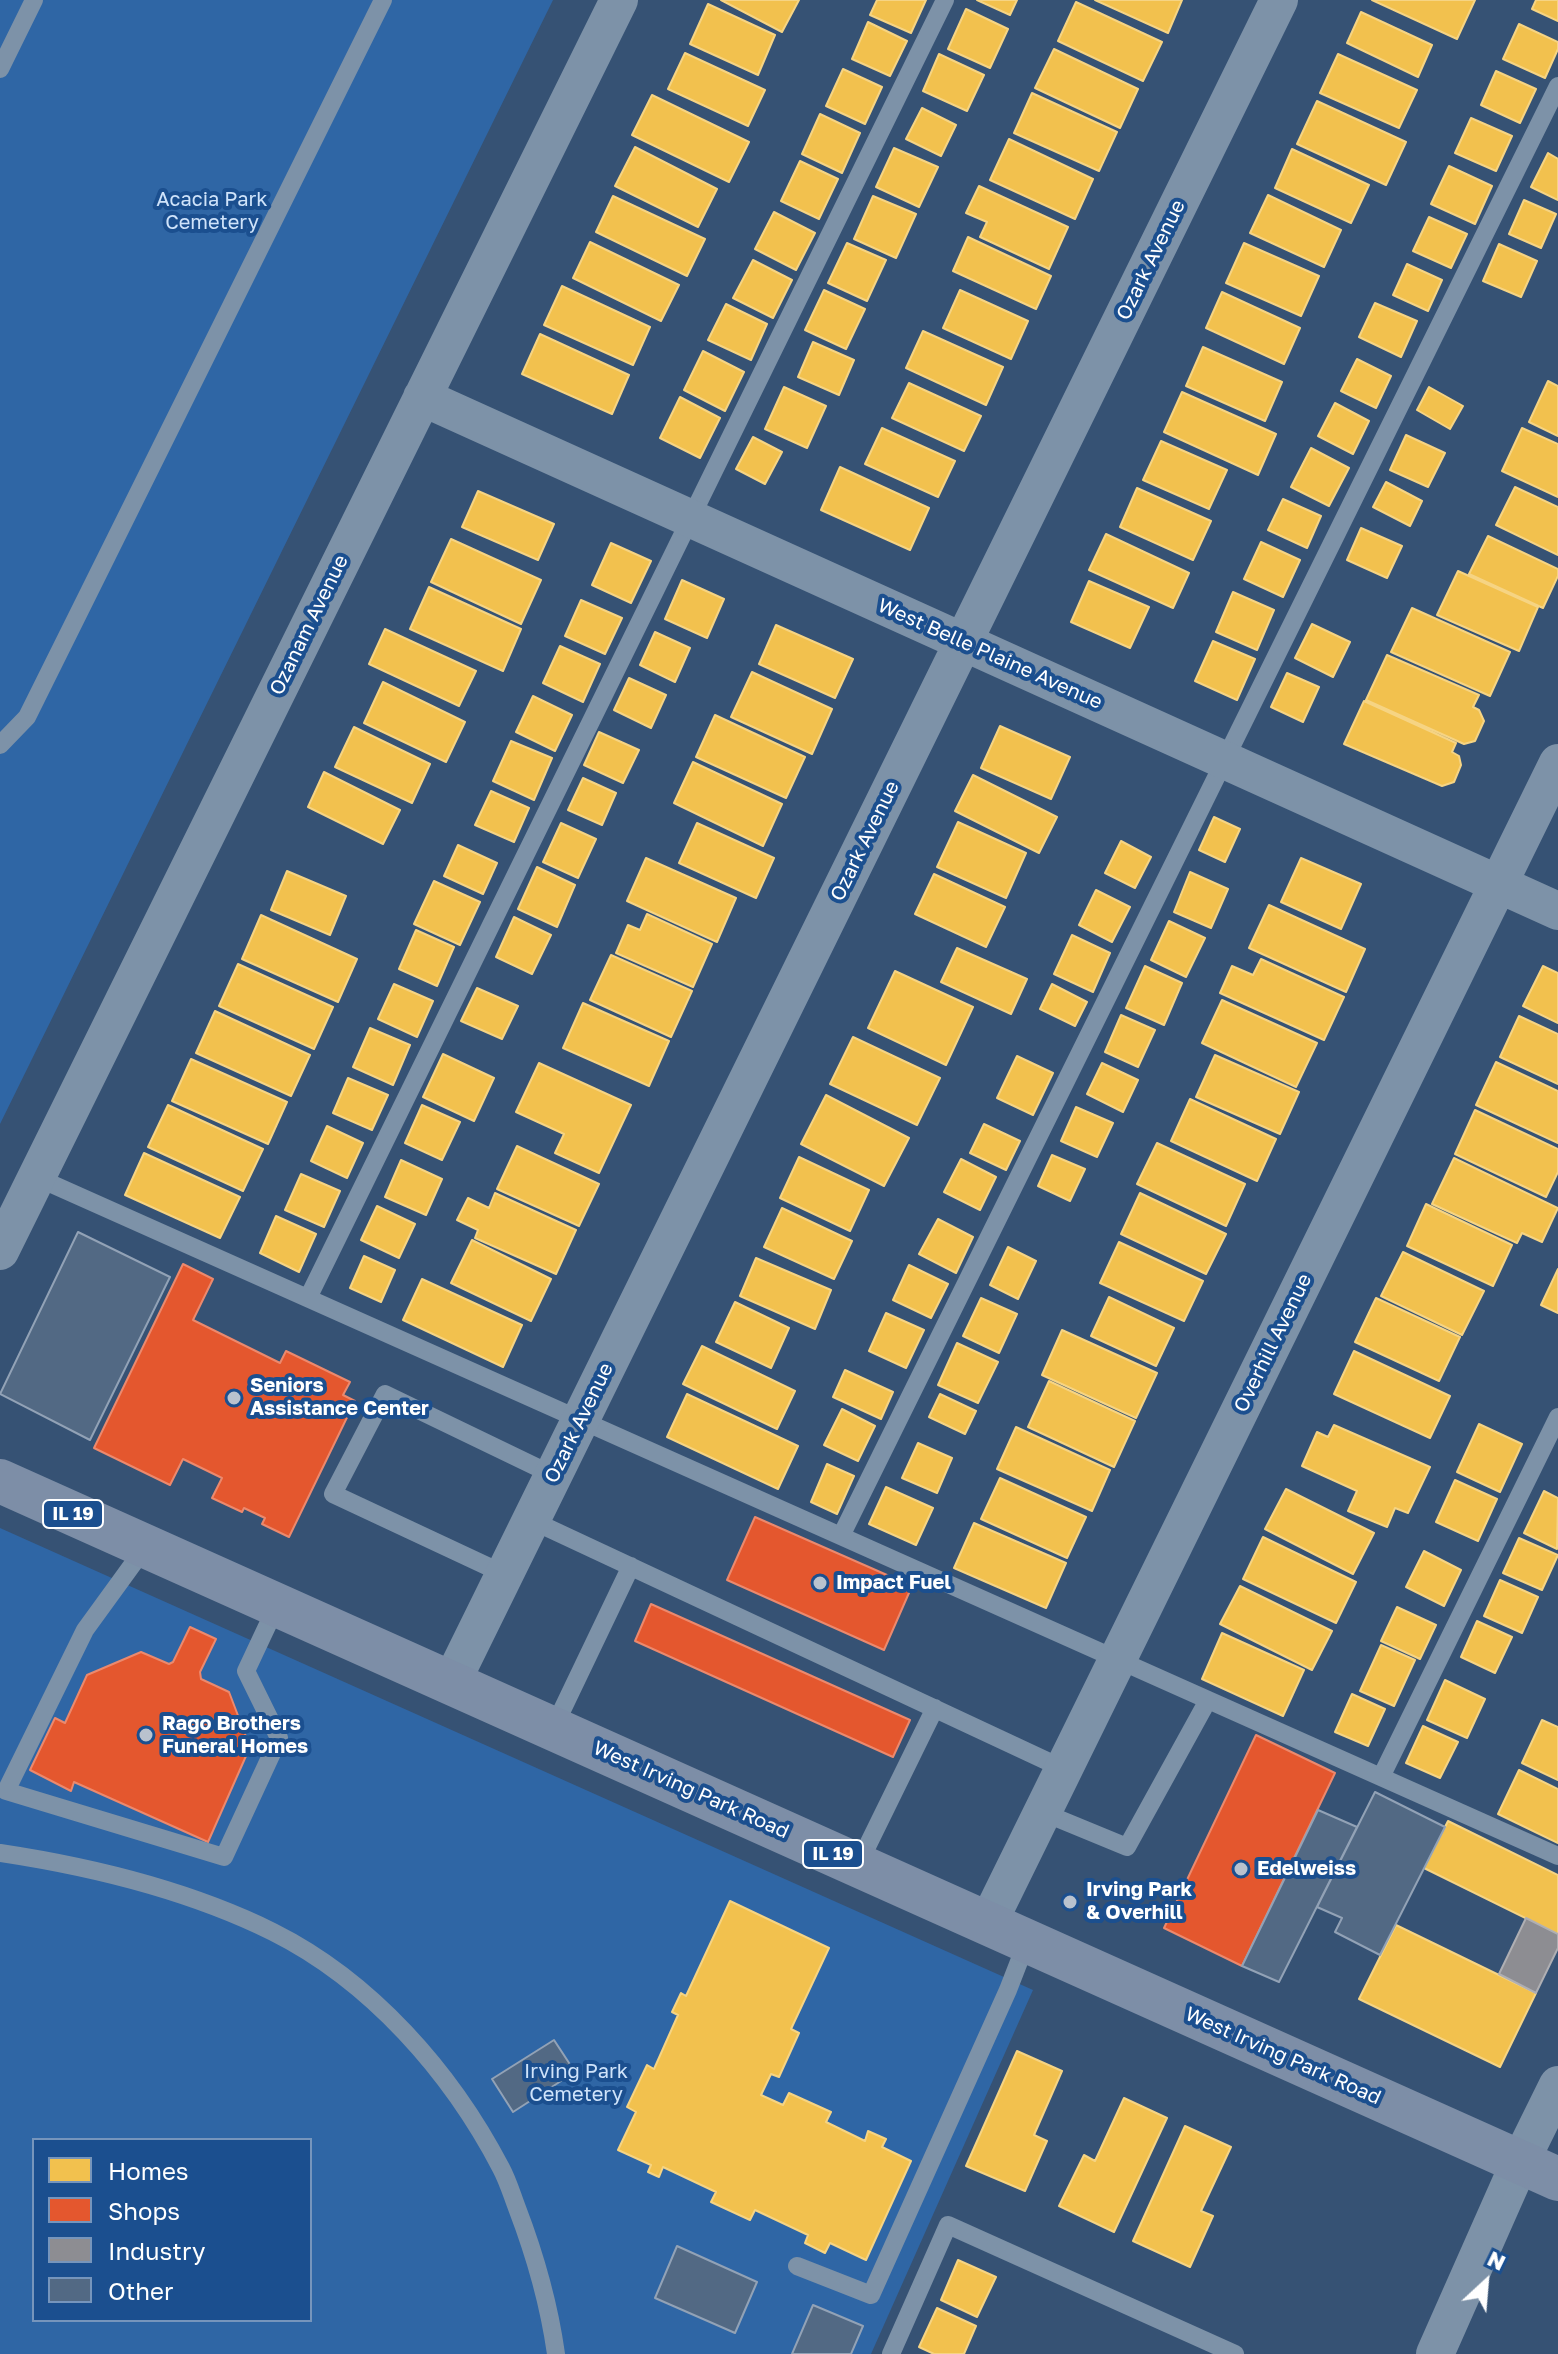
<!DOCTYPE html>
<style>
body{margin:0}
#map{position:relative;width:1558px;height:2354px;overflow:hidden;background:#365274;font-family:"Golos Text",sans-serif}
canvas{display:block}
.legend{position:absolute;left:32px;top:2138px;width:280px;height:184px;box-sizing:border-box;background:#1b4f8f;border:2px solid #7695bc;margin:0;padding:10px 14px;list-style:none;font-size:24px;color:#fff}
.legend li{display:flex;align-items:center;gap:16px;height:40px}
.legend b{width:40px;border:2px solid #7695bc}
.north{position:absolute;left:1446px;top:2242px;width:80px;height:80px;-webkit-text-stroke:6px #1b4f8f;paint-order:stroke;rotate:26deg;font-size:22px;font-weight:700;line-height:32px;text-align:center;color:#fff}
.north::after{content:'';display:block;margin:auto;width:28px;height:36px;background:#fff;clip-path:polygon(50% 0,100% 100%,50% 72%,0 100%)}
</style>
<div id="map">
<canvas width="1558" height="2354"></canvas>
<ul class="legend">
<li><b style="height:22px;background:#f2c14e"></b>Homes</li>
<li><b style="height:22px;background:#e4572e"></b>Shops</li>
<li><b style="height:22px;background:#8d8d92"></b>Industry</li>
<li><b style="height:22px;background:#526984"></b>Other</li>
</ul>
<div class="north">N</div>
</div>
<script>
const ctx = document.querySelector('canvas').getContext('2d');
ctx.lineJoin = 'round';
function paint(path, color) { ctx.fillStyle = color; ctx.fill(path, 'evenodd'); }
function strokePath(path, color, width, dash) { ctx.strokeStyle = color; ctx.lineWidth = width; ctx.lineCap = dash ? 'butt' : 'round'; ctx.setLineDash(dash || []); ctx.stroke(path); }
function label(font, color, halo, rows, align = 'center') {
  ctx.font = font + ' "Golos Text",sans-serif'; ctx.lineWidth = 8; ctx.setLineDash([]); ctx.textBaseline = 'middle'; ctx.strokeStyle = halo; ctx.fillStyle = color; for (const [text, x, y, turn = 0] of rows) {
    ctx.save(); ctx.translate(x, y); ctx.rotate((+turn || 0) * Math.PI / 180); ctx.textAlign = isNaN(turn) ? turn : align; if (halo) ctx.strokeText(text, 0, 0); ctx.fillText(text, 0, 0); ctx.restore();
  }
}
paint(new Path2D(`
 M0 0H553L0 1124Z
 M0 1528 1033 1990 871 2354H0ZM34 2140H310V2320H34Z`), '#2f66a5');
const homes = new Path2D(`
 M721 0H799L782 32Z
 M877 0H926L911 33 870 15Z
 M977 0H1017L1010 15Z
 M1095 0H1182L1168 33Z
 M1372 0H1475L1457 39Z
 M1536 0H1558V21L1532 9Z
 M1076 2 1162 42 1143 81 1058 41Z
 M708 4 775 35 758 75 690 44Z
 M966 9 1008 29 990 68 948 49Z
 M1361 12 1432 45 1418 77 1347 43Z
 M868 22 907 41 890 76 852 59Z
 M1519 24 1558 42V49L1545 78 1503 59Z
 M1054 49 1138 89 1120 128 1035 88Z
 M685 53 765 90 748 126 668 89Z
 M939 54 984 75 967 111 923 91Z
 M1338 54 1417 90 1399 128 1320 93Z
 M843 69 882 87 865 124 826 106Z
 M1496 71 1536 89 1520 123 1481 105Z
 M1032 93 1117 132 1099 171 1014 133Z
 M652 95 749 142 729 182 632 135Z
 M1317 101 1406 142 1386 185 1297 144Z
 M922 108 956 125 941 156 906 139Z
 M820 114 860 133 842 173 802 154Z
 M1471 118 1512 136 1496 171 1455 153Z
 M1009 139 1093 179 1075 219 990 180Z
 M635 147 717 189 698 227 615 186Z
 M894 148 938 167 919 207 876 187Z
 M1292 149 1369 185 1351 223 1275 188Z
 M1548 153 1558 159V200L1531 187Z
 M800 161 838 179 819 219 781 201Z
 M1449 166 1492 186 1475 224 1431 204Z
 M979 186 1068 227 1049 269 980 237 987 222 966 213Z
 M1268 195 1341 230 1324 267 1250 233Z
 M613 196 705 239 687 276 596 232Z
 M873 196 916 214 896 258 854 239Z
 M1524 200 1556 214 1541 248 1509 234Z
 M774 212 815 233 796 270 755 249Z
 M1429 217 1467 234 1451 268 1413 251Z
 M968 237 1051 276 1036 309 953 271Z
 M590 242 679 285 661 321 573 278Z
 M847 243 886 260 867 301 828 283Z
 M1244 243 1319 276 1301 316 1226 283Z
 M1499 244 1537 261 1521 297 1483 281Z
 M753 260 792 280 773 318 733 298Z
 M1407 264 1442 280 1428 311 1393 295Z
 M562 286 650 327 633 365 544 325Z
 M824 290 865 309 846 349 805 330Z
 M960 290 1028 321 1011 359 943 328Z
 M1222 292 1300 328 1284 364 1206 328Z
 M1375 303 1417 321 1401 357 1359 337Z
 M726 304 767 324 751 360 708 340Z
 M923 331 1003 367 986 405 906 368Z
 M540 334 629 375 612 414 522 374Z
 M813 342 854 360 839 395 798 377Z
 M1203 347 1282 382 1265 421 1186 386Z
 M703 351 744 372 725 411 684 390Z
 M1357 359 1391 376 1376 408 1341 391Z
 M1548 381 1558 386V436L1529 422Z
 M909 383 981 416 964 451 892 418Z
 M784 387 826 406 807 448 765 429Z
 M1429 387 1463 406 1450 429 1417 410Z
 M1182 392 1276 434 1258 475 1164 432Z
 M680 397 720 418 700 458 660 438Z
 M1335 403 1369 421 1353 454 1318 436Z
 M882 428 955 461 938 497 865 464Z
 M1522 428 1558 444V497L1502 471Z
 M1406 435 1445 453 1428 487 1390 470Z
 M753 437 782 452 765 484 736 469Z
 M1161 441 1227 470 1209 509 1143 480Z
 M1311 448 1349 468 1329 506 1291 487Z
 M840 467 929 508 910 550 821 510Z
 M1386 482 1422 501 1410 526 1373 507Z
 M1515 487 1558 507V555L1496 525Z
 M1137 488 1211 521 1193 560 1120 527Z
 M478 491 554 524 538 560 462 527Z
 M1283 499 1321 516 1307 548 1268 530Z
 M1361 528 1402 546 1387 578 1347 560Z
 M1106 534 1189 573 1173 608 1089 570Z
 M1488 536 1558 569V576L1543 608 1469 574Z
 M451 539 541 580 521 624 431 582Z
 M1261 542 1300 560 1283 597 1244 579Z
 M611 543 651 561 631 603 592 585Z
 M1458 571 1538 607 1519 651 1437 615Z
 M682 580 724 599 707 638 665 619Z
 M1089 581 1149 607 1130 648 1071 622Z
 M429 587 521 629 503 671 410 629Z
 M1233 592 1274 610 1257 650 1216 632Z
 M581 600 622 618 605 654 565 636Z
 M1412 608 1510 652 1490 696 1391 652Z
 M1312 624 1350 642 1333 677 1295 658Z
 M776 625 853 659 835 698 759 664Z
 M385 629 476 671 459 706 369 664Z
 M655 632 690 648 675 682 640 665Z
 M1213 641 1255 659 1237 700 1195 681Z
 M560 646 600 664 583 702 543 683Z
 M1387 655 1479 695 1473 707 1479 710 1484 721 1475 741 1464 744 1366 700Z
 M752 672 832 709 812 754 731 717Z
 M1287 673 1319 687 1303 722 1271 707Z
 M629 678 666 695 651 728 614 710Z
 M383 682 465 722 446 762 364 723Z
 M533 696 572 715 555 751 516 732Z
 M1364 701 1456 743 1452 752 1459 756 1461 765 1454 782 1442 786 1344 744Z
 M715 715 805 757 786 798 696 757Z
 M1000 726 1070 757 1051 799 981 768Z
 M354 727 430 764 412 803 335 767Z
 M599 732 639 750 623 783 584 765Z
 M511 741 552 758 534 800 493 781Z
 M693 762 782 804 763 846 674 803Z
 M324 772 400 810 383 844 308 807Z
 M973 775 1057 817 1039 853 955 811Z
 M583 778 616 793 602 825 568 810Z
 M491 791 529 808 514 842 475 825Z
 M1214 817 1240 829 1225 862 1199 850Z
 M958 822 1026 853 1006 898 937 867Z
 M561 823 596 839 578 878 543 862Z
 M697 823 774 858 756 898 679 863Z
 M1121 841 1151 857 1135 888 1105 873Z
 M458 845 497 863 483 894 444 876Z
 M646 858 736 898 717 942 627 901Z
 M1301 858 1361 884 1341 929 1281 902Z
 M537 867 575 885 557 927 518 909Z
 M287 871 346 896 330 935 271 910Z
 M1190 872 1228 889 1211 928 1174 912Z
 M934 874 1005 907 986 947 915 914Z
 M434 881 480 902 460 945 414 924Z
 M1096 890 1130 907 1112 942 1079 925Z
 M1269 905 1365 949 1346 992 1249 948Z
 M647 914 712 944 693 987 616 953 628 925 640 930Z
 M261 915 357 959 338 1002 242 959Z
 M514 917 551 935 532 974 496 957Z
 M1169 921 1205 938 1186 977 1151 960Z
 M416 930 454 947 437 986 399 969Z
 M1072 935 1110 953 1093 992 1054 974Z
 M957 948 1027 979 1011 1014 941 982Z
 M611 955 692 991 671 1037 590 1000Z
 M1261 959 1344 997 1324 1040 1220 993 1232 966 1253 975Z
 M238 964 333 1007 314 1049 219 1006Z
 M1145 966 1182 983 1164 1025 1126 1008Z
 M1543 966 1558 973V1023L1523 1006Z
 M895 971 973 1007 946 1065 868 1028Z
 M394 984 433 1001 417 1037 378 1019Z
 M1052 984 1087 1002 1075 1026 1040 1009Z
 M477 988 518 1006 502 1039 461 1021Z
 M1222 1000 1317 1043 1296 1087 1202 1043Z
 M583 1003 669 1041 649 1086 563 1048Z
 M215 1011 310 1055 291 1096 196 1053Z
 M1121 1015 1155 1030 1138 1067 1105 1052Z
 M1519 1016 1558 1034V1084L1500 1057Z
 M370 1028 410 1045 393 1085 353 1067Z
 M853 1037 940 1078 917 1125 830 1084Z
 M443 1054 494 1078 474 1121 423 1097Z
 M1215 1055 1299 1092 1280 1134 1196 1097Z
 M1017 1056 1053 1073 1033 1115 997 1098Z
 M191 1059 287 1102 268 1144 172 1101Z
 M1496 1062 1558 1091V1143L1476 1105Z
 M539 1063 631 1105 599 1173 555 1153 564 1134 516 1112Z
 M1102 1063 1138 1080 1123 1112 1087 1094Z
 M348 1078 388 1095 372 1130 333 1113Z
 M826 1095 909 1138 884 1186 801 1144Z
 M1190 1099 1276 1139 1257 1181 1171 1141Z
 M168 1105 263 1149 243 1191 148 1147Z
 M422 1105 460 1122 442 1160 405 1143Z
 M1076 1107 1113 1123 1097 1157 1061 1141Z
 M1475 1110 1558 1149V1172L1546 1197 1455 1154Z
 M984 1124 1020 1141 1006 1170 970 1153Z
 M327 1126 363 1143 347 1178 311 1161Z
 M1157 1143 1245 1184 1226 1226 1137 1184Z
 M517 1146 599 1184 579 1226 497 1189Z
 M144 1153 240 1197 220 1238 125 1195Z
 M1052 1155 1085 1169 1070 1201 1038 1186Z
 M799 1157 869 1190 850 1231 780 1198Z
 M1454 1158 1558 1208 1542 1242 1522 1233 1517 1243 1432 1204Z
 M961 1159 996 1177 980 1210 944 1192Z
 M401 1160 442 1179 426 1215 385 1197Z
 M301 1174 340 1191 324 1227 285 1210Z
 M495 1193 576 1230 556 1274 475 1238 478 1230 457 1220 468 1198 489 1208Z
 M1140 1193 1226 1234 1206 1274 1121 1234Z
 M1426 1204 1512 1245 1493 1286 1407 1246Z
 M377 1206 415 1224 399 1258 361 1240Z
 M782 1208 852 1241 834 1279 764 1247Z
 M276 1216 316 1234 299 1272 260 1253Z
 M938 1219 973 1237 956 1273 919 1254Z
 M472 1240 551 1279 531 1321 451 1283Z
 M1119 1242 1203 1281 1184 1321 1100 1283Z
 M1008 1247 1036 1261 1018 1299 990 1285Z
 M1403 1252 1484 1291 1462 1335 1381 1296Z
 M364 1256 395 1270 381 1302 350 1288Z
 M756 1258 831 1290 815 1329 740 1296Z
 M909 1265 948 1284 931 1318 893 1300Z
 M1558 1269V1313L1541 1305Z
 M422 1279 522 1325 503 1367 403 1320Z
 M1109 1297 1174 1328 1156 1366 1091 1336Z
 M981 1298 1017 1314 999 1353 963 1336Z
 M1376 1298 1460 1337 1439 1381 1355 1342Z
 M735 1302 789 1328 771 1368 716 1342Z
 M886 1313 924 1330 906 1368 869 1351Z
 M1062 1330 1157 1373 1136 1418 1042 1375Z
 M957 1343 998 1362 978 1403 938 1385Z
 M702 1346 795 1391 777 1429 683 1384Z
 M1354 1351 1450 1396 1430 1438 1334 1394Z
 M845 1370 893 1392 881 1419 833 1397Z
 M1049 1381 1135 1421 1114 1467 1028 1427Z
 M687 1394 798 1446 778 1489 667 1437Z
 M940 1394 976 1411 965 1434 929 1417Z
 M842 1409 875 1426 858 1461 824 1445Z
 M1479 1424 1522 1444 1500 1492 1457 1472Z
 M1334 1425 1430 1467 1408 1513 1395 1508 1387 1527 1348 1511 1357 1491 1302 1466 1317 1432 1328 1437Z
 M1016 1427 1110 1470 1092 1511 997 1469Z
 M918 1443 952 1458 937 1493 902 1478Z
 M827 1464 854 1476 837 1514 811 1502Z
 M1000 1478 1086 1517 1067 1558 981 1519Z
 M1455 1480 1497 1499 1478 1541 1436 1522Z
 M886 1487 933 1508 916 1545 869 1524Z
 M1286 1489 1374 1533 1353 1574 1265 1529Z
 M1544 1491 1558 1498 1557 1549 1524 1533Z
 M974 1523 1066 1563 1046 1608 954 1568Z
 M1263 1537 1356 1582 1336 1623 1243 1579Z
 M1519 1538 1558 1555 1542 1590 1503 1573Z
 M1424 1551 1461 1570 1444 1606 1406 1587Z
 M1500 1580 1538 1597 1522 1633 1484 1616Z
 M1240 1586 1332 1631 1312 1670 1220 1624Z
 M1397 1607 1436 1625 1420 1659 1381 1641Z
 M1477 1621 1512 1637 1495 1673 1461 1657Z
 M1222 1633 1304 1670 1283 1716 1202 1679Z
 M1381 1645 1415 1660 1394 1706 1360 1691Z
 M1445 1680 1485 1699 1467 1738 1427 1720Z
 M1352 1694 1385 1709 1368 1746 1335 1732Z
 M1542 1720 1558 1727V1780L1522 1763Z
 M1423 1726 1458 1742 1440 1778 1406 1763Z
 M1519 1770 1558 1789V1843L1498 1814Z
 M1448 1821 1558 1875V1934L1424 1868Z
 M730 1901 829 1948 791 2029 799 2033 779 2077 771 2074 761 2095 783 2105 789 2093 831 2112 826 2122 865 2141 868 2131 886 2139 882 2147 911 2161 866 2260 830 2243 825 2253 805 2243 808 2235 755 2210 750 2220 711 2202 716 2192 663 2167 659 2177 648 2172 651 2165 618 2150 636 2112 627 2107 647 2065 654 2069 678 2015 672 2012 681 1993 686 1996Z
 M1396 1925 1536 1993 1500 2067 1359 1999Z
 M1017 2051 1062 2071 1034 2135 1047 2141 1025 2191 966 2166Z
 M1124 2098 1167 2118 1114 2232 1059 2206 1084 2155 1095 2161Z
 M1185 2126 1231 2147 1201 2211 1213 2216 1190 2267 1133 2241Z
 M958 2260 996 2277 977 2317 941 2300Z
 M937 2308 976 2326 964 2354H934L919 2347Z`);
paint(homes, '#f2c14e');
strokePath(homes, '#f6d483', 2);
const shops = new Path2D(`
 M183 1264 213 1279 193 1320 280 1363 286 1351 350 1382 343 1395 355 1401 289 1537 262 1524 265 1518 244 1508 242 1512 212 1498 222 1478 183 1459 170 1485 94 1448Z
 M755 1517 912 1586 884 1650 727 1580Z
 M651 1604 910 1720 893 1757 635 1641Z
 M190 1627 216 1639 200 1672 201 1679 229 1692 250 1747 208 1842 74 1782 71 1791 30 1770 55 1718 65 1723 87 1675 141 1652 169 1664 173 1662Z
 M1256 1735 1335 1773 1242 1966 1164 1928Z`);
paint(shops, '#e4572e');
strokePath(shops, '#ec896d', 2);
const industry = new Path2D(`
 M1526 1918 1558 1934V1948L1536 1993 1499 1974Z`);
paint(industry, '#8d8d92');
strokePath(industry, '#afafb3', 2);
const building = new Path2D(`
 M78 1232 170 1277 90 1440 0 1394Z
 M1375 1792 1445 1827 1380 1955 1335 1932 1342 1918 1317 1907Z
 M1318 1810 1357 1827 1279 1982 1242 1966Z
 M554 2040 575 2072 513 2112 492 2079Z
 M677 2246 757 2282 735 2333 655 2298Z
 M813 2305 863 2326 851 2354H792Z`);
paint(building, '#526984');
strokePath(building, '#92a2b6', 2);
strokePath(new Path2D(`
 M0 69 34 0
 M0 745 27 717 383 0
 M36 1177 1558 1856
 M308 1298 945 0
 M531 1520 1064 1769
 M841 1536 1558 86
 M146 1546 85 1630 6 1791 224 1857 279 1738 246 1671 277 1605
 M504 1574 333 1494 385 1394 553 1475
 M553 1729 631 1566
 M1381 1777 1558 1417
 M1042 1812 1127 1847 1208 1700
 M0 1853C93 1867 188 1890 273 1932 371 1981 451 2072 501 2168 508 2181 512 2195 517 2208 535 2255 549 2304 556 2354
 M858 1865 935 1708
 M797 2266 871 2295 1008 1990 1027 1941
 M891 2354 948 2225 1235 2354`), '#7d92a8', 18);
strokePath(new Path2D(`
 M422 397 1558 911
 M0 1251 619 0
 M451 1683 1279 0
 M988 1923 1558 763
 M1435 2354 1520 2162 1558 2085`), '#7d92a8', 38);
strokePath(new Path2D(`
 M0 1481 1558 2179`), '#7d8ea7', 44);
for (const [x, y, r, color] of [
 [234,1398,8,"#b9c2ce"],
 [820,1583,8,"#b9c2ce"],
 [146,1735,8,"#b9c2ce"],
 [1241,1869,8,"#b9c2ce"],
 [1070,1902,8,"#b9c2ce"]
]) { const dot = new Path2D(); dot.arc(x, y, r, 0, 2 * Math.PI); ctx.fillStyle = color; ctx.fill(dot); strokePath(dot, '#1b4f8f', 3); }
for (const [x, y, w] of [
 [73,1514,60],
 [833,1854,60]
]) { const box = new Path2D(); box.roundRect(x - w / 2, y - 14, w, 28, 6); ctx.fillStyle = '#1b4f8f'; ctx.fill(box); strokePath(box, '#fff', 2); }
label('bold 18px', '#fff', null, [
 ["IL 19",73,1514],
 ["IL 19",833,1854]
]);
label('20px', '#cfe3fa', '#1b4f8f', [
 ["Acacia Park",212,200],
 ["Cemetery",212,223],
 ["Irving Park",576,2072],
 ["Cemetery",576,2095]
]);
label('20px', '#fff', '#1b4f8f', [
 ["Ozark Avenue",1151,260,-64],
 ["Ozanam Avenue",309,625,-64],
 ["West Belle Plaine Avenue",990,654,24],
 ["Ozark Avenue",865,841,-64],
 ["Overhill Avenue",1273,1343,-64],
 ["Ozark Avenue",579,1423,-64],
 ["West Irving Park Road",691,1790,24],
 ["West Irving Park Road",1283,2056,24]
]);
label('bold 20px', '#fff', '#1b4f8f', [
 ["Seniors",250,1386],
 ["Assistance Center",250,1409],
 ["Impact Fuel",836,1583],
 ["Rago Brothers",162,1724],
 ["Funeral Homes",162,1747],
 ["Edelweiss",1257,1869],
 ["Irving Park",1086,1890],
 ["& Overhill",1086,1913]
], 'left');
</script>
